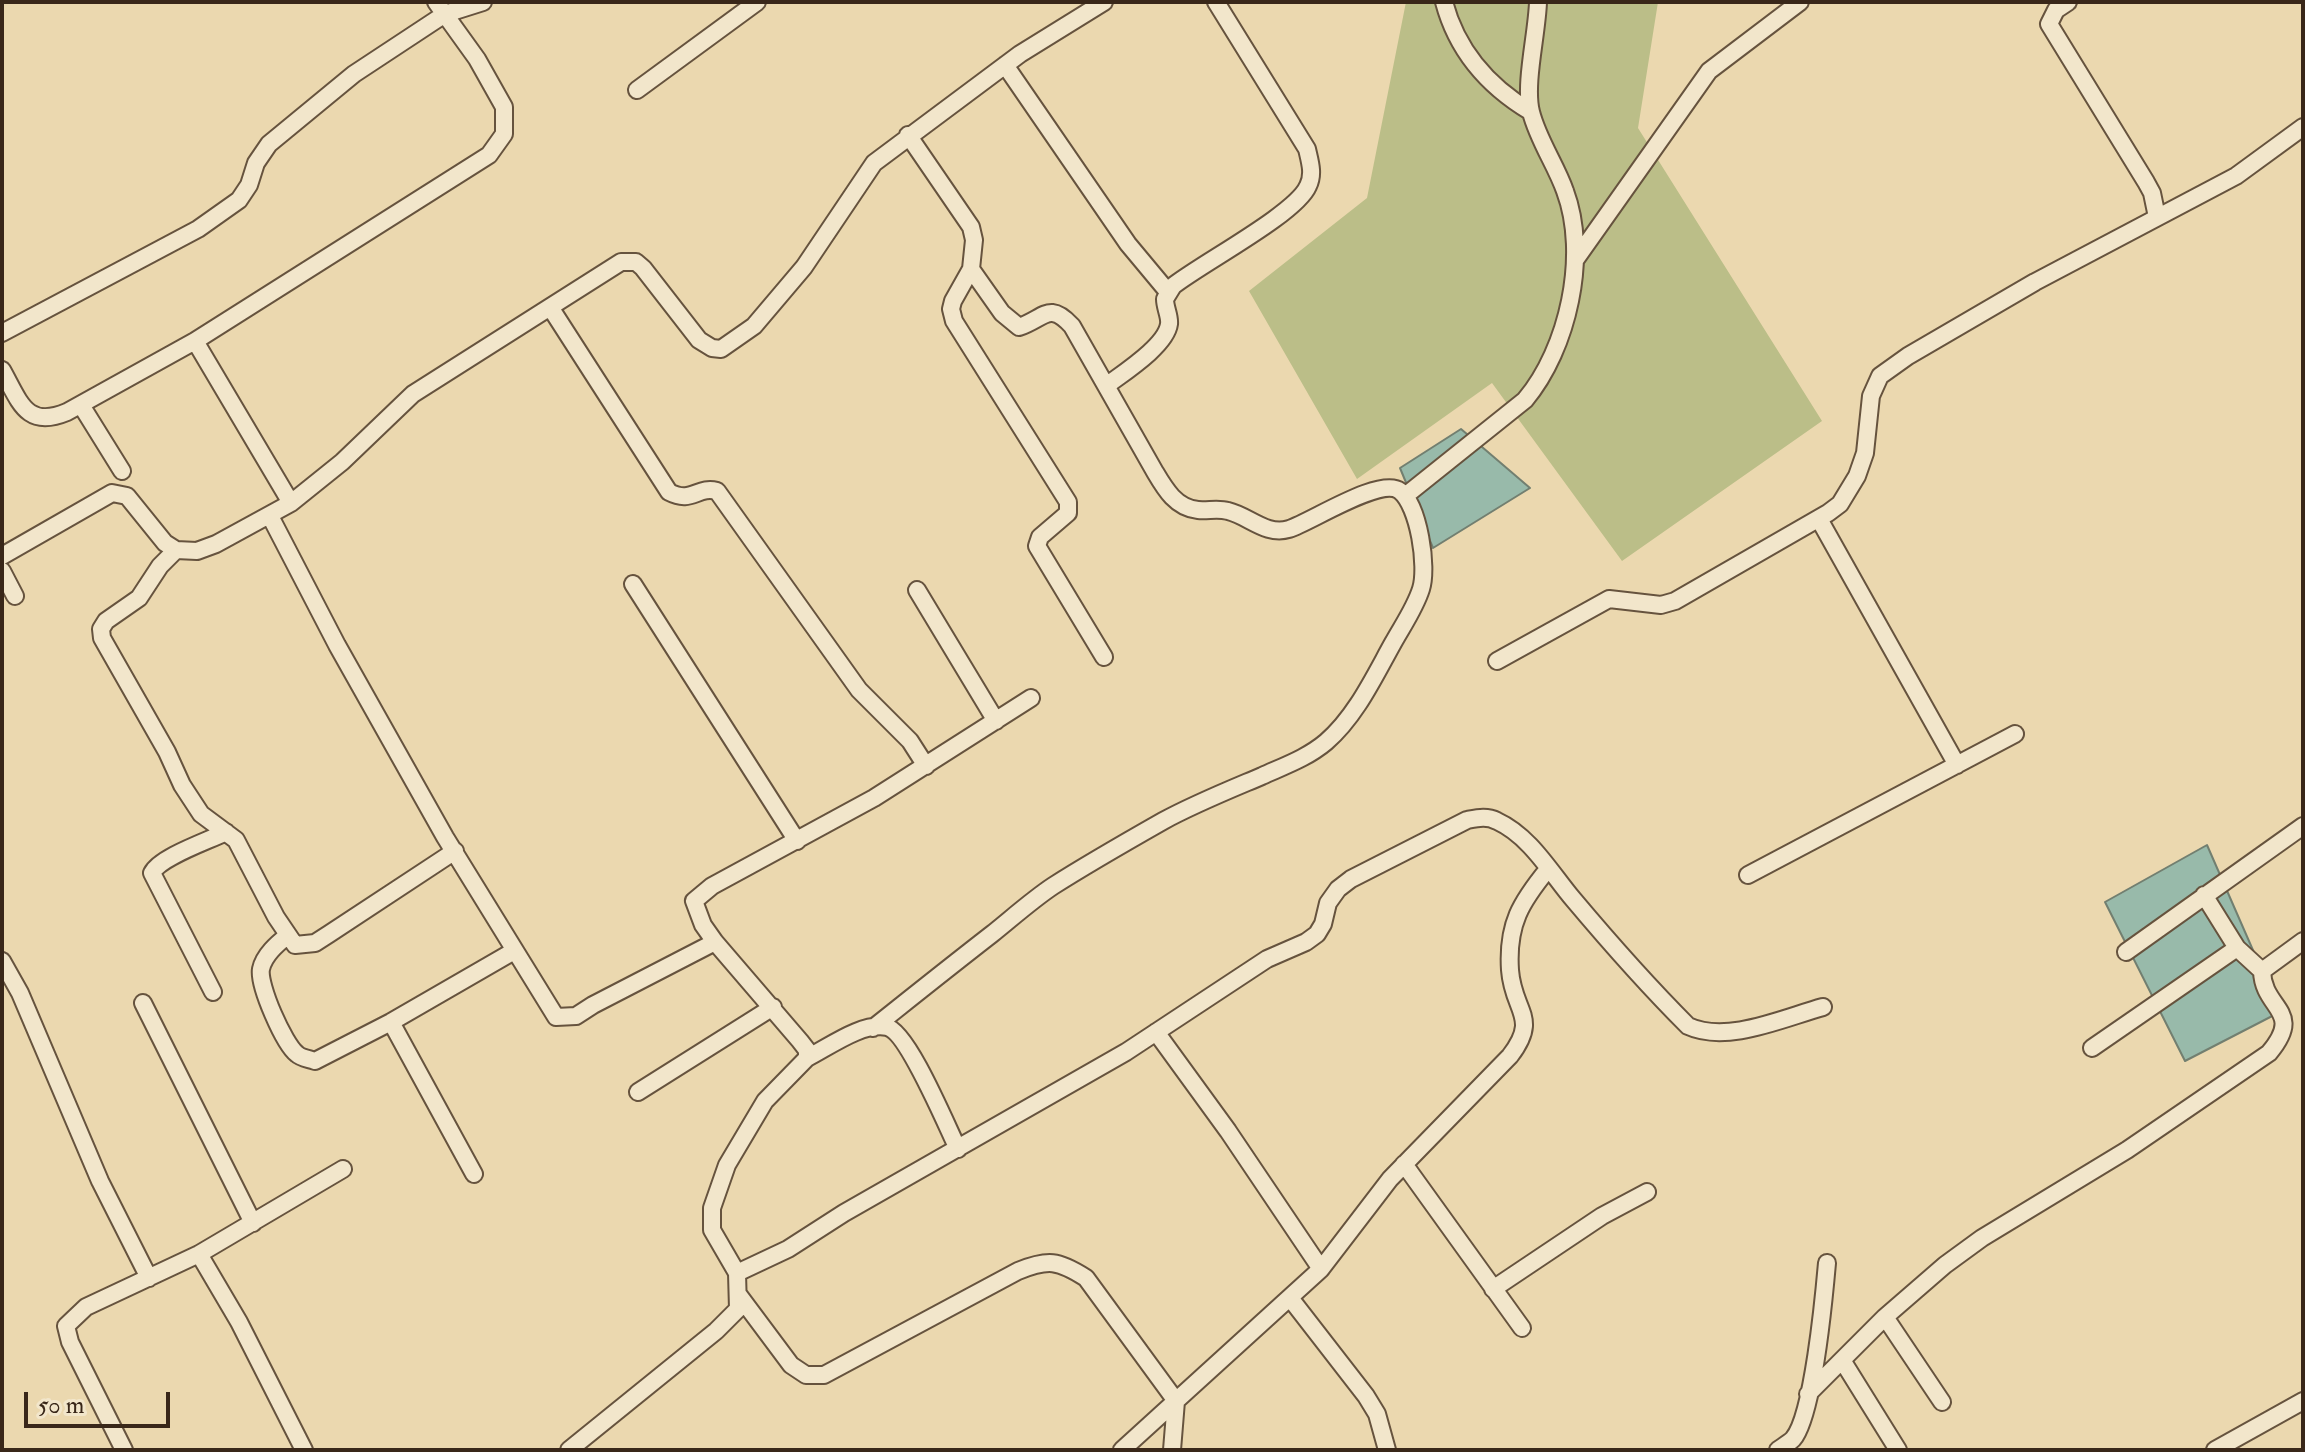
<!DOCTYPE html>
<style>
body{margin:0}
#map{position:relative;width:2305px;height:1452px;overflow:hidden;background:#ebd8af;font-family:"IM FELL Double Pica",serif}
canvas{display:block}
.frame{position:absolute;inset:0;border:4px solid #392719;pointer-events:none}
.scale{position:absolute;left:24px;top:1392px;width:146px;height:36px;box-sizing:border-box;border:4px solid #392719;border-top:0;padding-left:10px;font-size:24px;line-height:28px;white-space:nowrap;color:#392719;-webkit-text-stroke:6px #f2e6cb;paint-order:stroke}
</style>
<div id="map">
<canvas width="2305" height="1452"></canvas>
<div class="frame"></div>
<div class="scale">50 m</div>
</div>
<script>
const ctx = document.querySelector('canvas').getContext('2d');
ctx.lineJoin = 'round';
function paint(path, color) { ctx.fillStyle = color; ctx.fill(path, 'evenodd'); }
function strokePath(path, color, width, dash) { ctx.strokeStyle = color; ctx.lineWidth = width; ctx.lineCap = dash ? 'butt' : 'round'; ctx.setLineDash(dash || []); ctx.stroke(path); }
paint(new Path2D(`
 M1406 2H1658L1638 128 1822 421 1622 561 1492 383 1357 479 1249 291 1367 198Z`), '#bbbe88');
const water = new Path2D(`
 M1461 429 1530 488 1433 548 1400 468Z
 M2207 845 2280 1012 2185 1061 2105 902Z`);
paint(water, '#98baaa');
strokePath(water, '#727f70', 2);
const minor = new Path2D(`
 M1444 2C1457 51 1489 87 1531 112
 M2068 2 2056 10 2049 24 2146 182 2152 193 2157 217
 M1005 65 1128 244 1168 292
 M637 90 757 2
 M908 135 971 227 974 240 971 269 953 301 951 309 954 321 1068 502V513L1040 537 1037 546 1104 657
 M1576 259 1709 71 1800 2
 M550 307 669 492C692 504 697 486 717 491L859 690 910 741 926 766
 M2 333 198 229 239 200 249 185 256 163 269 144 354 74 445 14 483 2
 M195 341 291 503
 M2 370C20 402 26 429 67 412L195 341 489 155 504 134V107L477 59 436 2
 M1106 386C1123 373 1166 346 1169 324 1170 316 1165 308 1165 299L1173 286C1202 263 1296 214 1308 186 1314 174 1310 162 1307 149L1216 2
 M81 405 122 471
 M1405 496 1525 400C1568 349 1589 255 1565 191 1556 165 1538 140 1531 112 1524 84 1537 34 1538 2
 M270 516 337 645 445 837 556 1017 576 1016 593 1005 715 942
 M1819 519 1957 765
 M176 550 160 566 139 598 106 621 101 629 102 638 167 752 182 785 201 814 236 840 276 917 295 945 315 943 329 934 455 851
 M2 556 112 493 127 496 165 543 176 550 197 551 216 544 291 503 342 462 413 394 621 262H636L643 268 699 340 712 348 721 349 754 326 804 267 874 163 1020 54 1104 2
 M2 571 15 596
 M633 584 797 841
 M917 590 996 721
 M1497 661 1609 599 1661 605 1675 601 1828 513 1840 504 1857 476 1865 453 1871 396 1880 376 1908 356 2035 282 2236 176 2303 127
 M1748 875 2015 734
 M2204 895 2237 948 2262 971
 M288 935C277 944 264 955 261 969 258 985 284 1044 297 1054 301 1058 310 1059 315 1061L391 1022 514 951
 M2126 952 2303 826
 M2 961 20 993 100 1181 149 1278
 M213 992 152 873C160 857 208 841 226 832
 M143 1003 253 1223
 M391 1022 474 1174
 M873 1028C912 997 952 965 992 934 1012 918 1032 900 1053 886 1089 863 1126 842 1163 821 1194 804 1229 790 1262 776 1284 766 1307 758 1326 742 1356 716 1374 677 1393 643 1403 625 1415 608 1421 589 1428 567 1419 506 1400 491 1381 476 1311 522 1289 529 1266 536 1249 516 1228 511 1218 508 1208 511 1198 510 1176 508 1165 489 1155 472L1072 326C1049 301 1045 318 1019 327L1002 313 971 269
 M1156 1032 1228 1131 1321 1269
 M2092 1048 2237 948
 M807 1058C829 1047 862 1022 887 1027 908 1032 947 1127 958 1149
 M638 1092 773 1007
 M1404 1164 1522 1328
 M199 1254 239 1322 304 1450
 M737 1273 788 1249 844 1213 1126 1052 1267 959 1306 942 1317 934 1323 924 1328 903 1338 889 1351 879 1467 820C1478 818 1487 816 1497 821 1530 836 1551 873 1573 899 1610 943 1648 986 1688 1026 1727 1044 1783 1018 1823 1007
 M1493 1289 1602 1216 1647 1192
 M738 1294 791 1365 806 1375H824L1018 1271C1048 1259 1058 1260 1086 1278L1176 1401 1172 1450
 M1290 1298 1366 1396 1377 1414 1387 1450
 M1885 1317 1942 1402
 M1842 1360 1898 1450
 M1808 1394 1885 1317 1945 1265 1982 1238 2127 1150 2269 1053C2305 1010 2263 1010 2262 971L2303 941
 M124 1450 70 1342 66 1326 86 1307 199 1254 343 1169
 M569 1450 716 1331 738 1309 737 1273 712 1230V1208L727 1165 765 1101 807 1058V1050L800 1041 715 942 703 925 694 901 712 886 874 798 1031 698
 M1122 1450 1321 1269 1390 1179 1510 1056C1540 1017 1513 1012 1510 970 1507 924 1521 902 1548 869
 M1778 1450C1782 1447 1789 1443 1793 1439 1813 1416 1824 1297 1827 1263
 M2215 1450 2303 1401`);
strokePath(minor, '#66533e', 20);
strokePath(minor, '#f2e6cb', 16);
</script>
